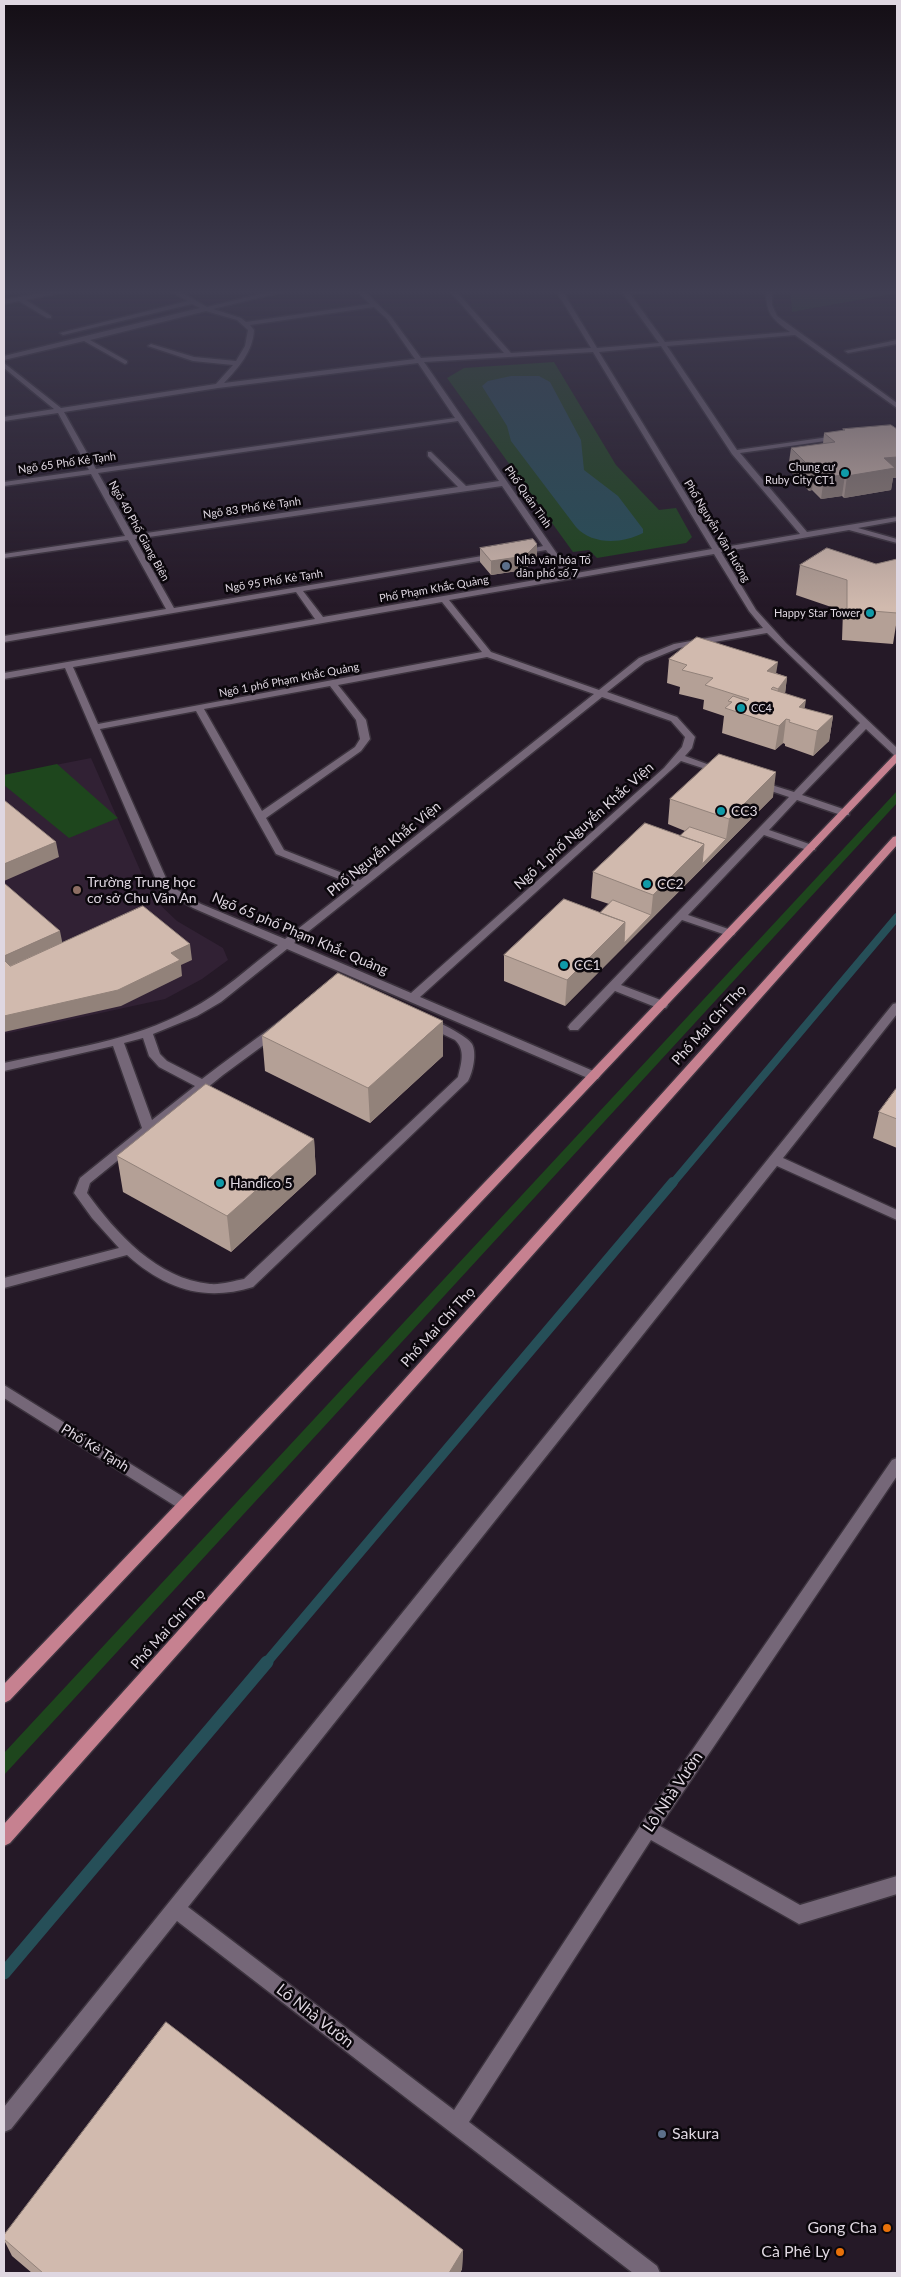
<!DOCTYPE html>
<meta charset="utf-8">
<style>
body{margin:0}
#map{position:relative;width:901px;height:2277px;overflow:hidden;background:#251927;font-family:Lato,sans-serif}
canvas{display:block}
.frame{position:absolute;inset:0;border:5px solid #dfd7e1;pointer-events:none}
</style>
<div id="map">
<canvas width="901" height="2277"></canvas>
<div class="frame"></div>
</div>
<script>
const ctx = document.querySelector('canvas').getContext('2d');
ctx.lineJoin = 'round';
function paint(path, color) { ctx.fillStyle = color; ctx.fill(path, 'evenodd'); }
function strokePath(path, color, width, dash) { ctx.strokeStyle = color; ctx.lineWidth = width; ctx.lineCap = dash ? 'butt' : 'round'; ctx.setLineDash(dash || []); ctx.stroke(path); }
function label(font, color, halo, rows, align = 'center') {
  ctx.font = font + ' Lato,sans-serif'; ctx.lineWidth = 5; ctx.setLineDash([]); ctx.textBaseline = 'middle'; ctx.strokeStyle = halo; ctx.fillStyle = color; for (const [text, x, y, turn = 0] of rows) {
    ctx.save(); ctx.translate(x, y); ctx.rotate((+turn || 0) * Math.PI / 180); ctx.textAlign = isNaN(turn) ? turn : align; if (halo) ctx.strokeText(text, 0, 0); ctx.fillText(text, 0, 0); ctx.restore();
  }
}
paint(new Path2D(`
 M91 758 144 879 156 901 177 921 223 948 228 960 202 979 165 999 4 1034V775Z`), '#312134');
paint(new Path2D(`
 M790 289H897V293L792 312Z
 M554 362 616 465 659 510 676 508 692 537 686 543 597 558 589 550 573 552 447 378 464 368Z
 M57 764 118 818 69 838 4 785V775Z
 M897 791V803L4 1775V1753Z`), '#1e461d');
paint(new Path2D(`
 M511 376H539L550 382 581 440 584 470 618 496 643 529V533C622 544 592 545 576 527L511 441 507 426 482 386 488 381Z`), '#264f58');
strokePath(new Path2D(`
 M672 1184 897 917`), '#264f58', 8);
strokePath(new Path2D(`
 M266 1663 673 1182`), '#264f58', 10);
strokePath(new Path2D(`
 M4 1973 267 1662`), '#264f58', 13);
const minor = new Path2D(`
 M62 289H76L26 300 51 316V318H47L19 301 4 304V300Z
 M167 289H175L207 307 282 289H294L213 309 241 318 246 322 370 304 355 289H362L391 317 421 358 504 353 448 289H454L511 353 591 348 555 289H561L597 348 659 343 620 289 628 291 674 289 630 294 665 342 790 332C771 318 766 314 766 289H772V305L777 316 897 403V408L795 335 667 346 737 450 843 435V439H840L740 453 807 532 897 517V521L858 528 897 539V543L849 530 721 552 756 610 786 643 897 748V756L894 755 866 729 802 795 849 811V815H841L797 800 769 830 815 846V850H807L764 835 688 915 734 931 735 933 734 935H726L682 920 621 985 666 1002 668 1005 666 1008H658L615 991 578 1030H570L568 1027 570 1024 789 797 756 786V782H762L794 792 860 723 767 633 679 648 645 662 607 692 677 717 695 737 692 748 685 756 726 771 721 774 681 761 420 997 598 1073 600 1076 598 1079H590L287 949 221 1002 197 1016 153 1034 160 1054 167 1061 202 1079C225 1061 249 1044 272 1027 290 1014 314 993 337 988 355 984 463 1028 472 1044 477 1053 473 1072 468 1081L253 1287C204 1302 165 1289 127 1255L4 1288V1278L119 1248 92 1218 74 1193 80 1178 142 1128 113 1046 4 1071V1063C66 1049 132 1041 189 1010 222 993 249 967 278 945L193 908 160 889 65 668 4 679V673L315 619 296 592 4 642V636L166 609 128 540 4 558V554L125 536 91 474 4 486V482L89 470 58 413 4 421V417L54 409 4 368V363L61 408 216 384 233 365 193 361 148 346 151 344 194 357 236 361 245 346 248 330 237 320 206 311 90 340 127 361V363L125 364 84 341 4 360V356L200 308 192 304 63 335 60 333 188 301ZM374 307 387 319 415 359 224 383C238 368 253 352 254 330L250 325ZM661 346 732 454 800 534 719 548 599 352ZM593 352 712 549 571 574 424 362ZM418 363 455 418 96 469 64 412 218 388ZM458 421 499 481 466 486 431 452H428V456L458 487 133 535 98 473ZM502 486 543 546 518 552 522 554 546 550 564 575 323 617 303 591 497 558 498 556 494 554 174 608 135 539ZM714 554 749 611 763 628 674 644 639 658 599 690 491 652 449 600ZM442 602 482 652 98 724 73 667ZM487 657 594 694 360 880 284 850 266 818 361 751 370 739 366 720 338 685ZM330 686 356 720 360 739 355 747 262 811 204 709ZM602 697 671 721 685 737 682 747 664 768 411 993 294 943ZM196 711 276 854 354 885 285 939 201 904 169 885 100 729ZM340 995 403 1015 455 1040C466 1050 461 1064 458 1077L244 1279C233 1281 221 1285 210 1284 157 1279 116 1233 87 1193L90 1183 223 1075 314 1008ZM143 1038 149 1056 159 1067 195 1086 152 1120 124 1043Z
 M897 340V344L848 353 845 351Z
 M897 1003V1014L783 1158 897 1210V1220L777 1166 188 1907 454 2110 642 1823 892 1460 897 1458V1476L660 1826 800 1905 897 1876V1894L799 1924 651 1840 469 2122 657 2266 660 2273H633L177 1921 11 2129 4 2132V2107L893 1004Z
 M4 1385 190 1501 193 1505 190 1509 185 1511 180 1509 4 1398Z`);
const major = new Path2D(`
 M897 754V762L10 1700 4 1703V1684L894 755Z
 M897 836V845L10 1843 4 1846V1824L893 837Z`);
strokePath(minor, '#3c333e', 3);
strokePath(major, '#3c333e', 3);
paint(minor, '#756778');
paint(major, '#c68190');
paint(new Path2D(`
 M843 429H897V478H893L891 490 844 498 842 496 821 499 812 490 809 491 788 469 791 448 823 444 824 433 843 431Z
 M537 544V558L524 570 491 575 480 562V548Z
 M897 559V619L893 644 842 640 843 611 796 595 800 565 876 564Z
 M669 659 776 673 787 677 785 694 805 709 833 716 829 741 813 756 785 746V744L783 743 775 750 722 733 724 716 703 709 704 700 679 694 680 687 667 683Z
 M773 797 565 1006 504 981V955L600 913 609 904 591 898 593 872 680 836 685 831 668 824 670 799Z
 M262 1036 443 1056 370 1123 265 1071Z
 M897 1090V1148L873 1138 879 1112Z
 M314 1139 316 1174 231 1252 123 1192 117 1156Z
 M4 2235 463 2250 462 2269 460 2273H32L12 2256 4 2240Z`), '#b4a096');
paint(new Path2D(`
 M897 457V478H893L891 490 844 498 847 476 884 458Z
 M812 469H815L812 490 809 491Z
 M845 475 842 496 821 499 824 477Z
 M537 544V558L524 570 491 575V561Z
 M778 662 774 686 767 671Z
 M787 677 784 701 774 713 778 689Z
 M806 700 802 725 799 707Z
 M833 716 829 741 813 756 817 731Z
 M786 719 783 743 775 750 779 726Z
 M776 772 773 797 565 1006 567 980 625 922 651 915 653 895 704 844 726 839 729 819Z
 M56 842 59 857 4 881V864Z
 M60 931 63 946 4 973V956Z
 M190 944 192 960 181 965 182 976 121 1006 4 1032V1016L171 953Z
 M443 1021V1056L370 1123 368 1088Z
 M314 1139 316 1174 231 1252 227 1216Z
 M463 2250 462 2269 460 2273H449Z`), '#92827a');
const building = new Path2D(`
 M891 425 897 429V457L884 458 895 468 847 476 845 475 824 477 815 469H812L791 448 835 442 824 433 845 430 843 429Z
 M533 539 537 544 525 556 491 561 480 548Z
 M827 548 876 564 897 559V613L847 609V580L800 565Z
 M697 637 778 662 767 671 787 677 778 689 773 687 771 689 806 700 799 707 833 716 817 731 789 722 790 720 786 719 779 726 725 708 732 702 728 701 733 696 747 701 749 699 705 685 713 678 682 670 687 665 669 659Z
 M719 754 776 772 729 819 670 799Z
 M4 800 56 842 4 864Z
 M645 823 704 844 653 895 593 872Z
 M690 827 726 839 702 864 704 844 680 836Z
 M4 883 60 931 4 956Z
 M564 899 625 922 567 980 504 955Z
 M613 900 651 915 624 943 625 922 600 913Z
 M143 906 190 944 171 953 180 960 118 990 4 1016V960L10 966Z
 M338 973 443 1021 368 1088 262 1036Z
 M206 1084 314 1139 227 1216 117 1156Z
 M896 1089 897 1090V1119L879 1112Z
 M166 2022 463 2250 449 2273H43L4 2239V2235Z`);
paint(building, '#d1baae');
strokePath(building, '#92827a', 1);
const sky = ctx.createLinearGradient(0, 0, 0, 608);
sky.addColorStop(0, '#140e15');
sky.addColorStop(0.48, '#403e52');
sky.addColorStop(1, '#403e5200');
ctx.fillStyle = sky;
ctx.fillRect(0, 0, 901, 608);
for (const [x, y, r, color] of [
 [845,473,5,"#0f9aa8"],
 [506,566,5,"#5c6f8a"],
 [870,613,5,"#0f9aa8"],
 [741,708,5,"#0f9aa8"],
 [721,811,5,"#0f9aa8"],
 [647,884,5,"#0f9aa8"],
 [77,890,5,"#8d6e63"],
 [564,965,5,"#0f9aa8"],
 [220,1183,5,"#0f9aa8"],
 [662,2134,5,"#5c6f8a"],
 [887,2228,5,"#e8710a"],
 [840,2252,5,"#e8710a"]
]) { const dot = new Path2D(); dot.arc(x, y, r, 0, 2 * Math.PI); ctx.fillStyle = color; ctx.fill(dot); strokePath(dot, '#0b070c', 2); }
label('11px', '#dfd7e1', '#0b070c', [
 ["Ngõ 65 Phố Kẻ Tạnh",67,463,-8],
 ["Phố Quán Tình",528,497,55],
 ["Ngõ 83 Phố Kẻ Tạnh",252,508,-8],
 ["Ngõ 40 Phố Giang Biên",139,531,61],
 ["Phố Nguyễn Văn Hưởng",717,531,59],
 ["Ngõ 95 Phố Kẻ Tạnh",274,581,-9],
 ["Phố Phạm Khắc Quảng",434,589,-10],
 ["Ngõ 1 phố Phạm Khắc Quảng",289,680,-11]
]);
label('11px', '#dfd7e1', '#0b070c', [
 ["Chung cư",835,467],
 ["Ruby City CT1",835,480],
 ["Nhà văn hóa Tổ",516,560,"left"],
 ["dân phố số 7",516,573,"left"],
 ["Happy Star Tower",860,613],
 ["CC4",751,708,"left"]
], 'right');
label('14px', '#dfd7e1', '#0b070c', [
 ["CC3",731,811],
 ["Trường Trung học",87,882],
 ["cơ sở Chu Văn An",87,898],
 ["CC2",657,884],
 ["CC1",574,965],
 ["Handico 5",230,1183]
], 'left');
label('14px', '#dfd7e1', '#0b070c', [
 ["Ngõ 1 phố Nguyễn Khắc Viện",584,826,-42],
 ["Phố Nguyễn Khắc Viện",384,849,-39],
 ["Ngõ 65 phố Phạm Khắc Quảng",300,934,23],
 ["Phố Mai Chí Thọ",709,1025,-48],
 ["Phố Mai Chí Thọ",438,1327,-48],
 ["Phố Kẻ Tạnh",95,1448,32],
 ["Phố Mai Chí Thọ",168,1629,-48]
]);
label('16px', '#dfd7e1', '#0b070c', [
 ["Lô Nhà Vườn",673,1792,-56],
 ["Lô Nhà Vườn",315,2016,38]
]);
label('16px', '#dfd7e1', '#0b070c', [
 ["Sakura",672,2134,"left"],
 ["Gong Cha",877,2228],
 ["Cà Phê Ly",830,2252]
], 'right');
</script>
